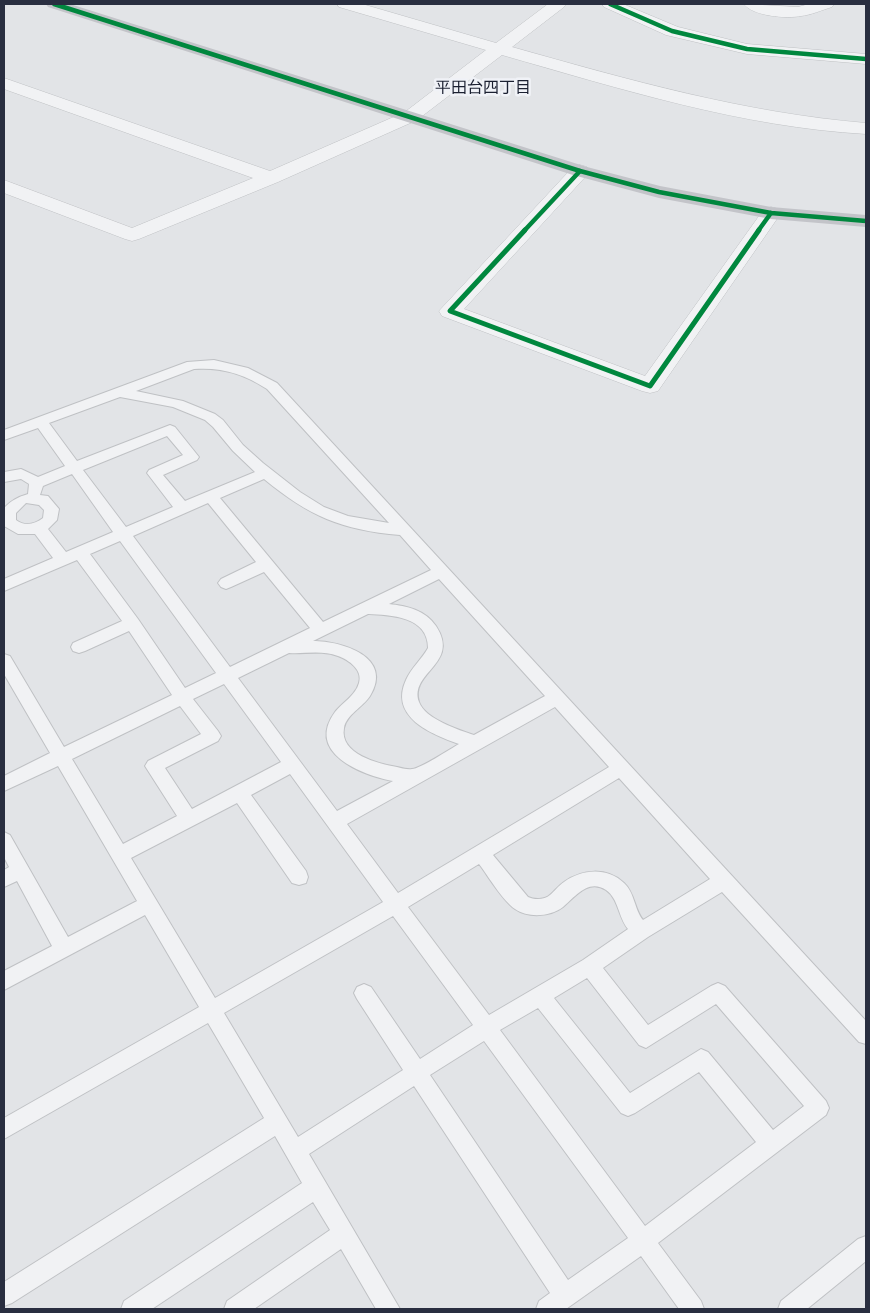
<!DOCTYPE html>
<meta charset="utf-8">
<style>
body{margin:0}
#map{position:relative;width:870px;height:1313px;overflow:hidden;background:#e2e4e7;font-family:Mulish,sans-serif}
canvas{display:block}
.frame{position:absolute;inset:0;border:5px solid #292e40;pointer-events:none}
</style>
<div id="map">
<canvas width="870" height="1313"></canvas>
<div class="frame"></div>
</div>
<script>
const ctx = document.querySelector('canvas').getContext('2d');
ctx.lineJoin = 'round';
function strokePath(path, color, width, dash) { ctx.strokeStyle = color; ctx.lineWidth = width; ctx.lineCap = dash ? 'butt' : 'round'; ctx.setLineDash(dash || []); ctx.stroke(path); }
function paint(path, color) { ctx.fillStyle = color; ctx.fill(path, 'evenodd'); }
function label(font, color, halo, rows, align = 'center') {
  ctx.font = font + ' Mulish,"Noto Sans JP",sans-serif'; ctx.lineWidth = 5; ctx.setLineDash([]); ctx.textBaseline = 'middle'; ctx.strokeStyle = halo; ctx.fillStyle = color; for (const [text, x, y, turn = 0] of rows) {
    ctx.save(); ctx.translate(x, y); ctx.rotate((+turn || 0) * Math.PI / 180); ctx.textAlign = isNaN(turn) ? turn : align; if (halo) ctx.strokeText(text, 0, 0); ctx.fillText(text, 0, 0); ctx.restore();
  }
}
const lane = new Path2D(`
 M214 360 248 368 277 383 866 1021V1044L859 1042 722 892 648 937 603 968 648 1025 711 986 718 983 725 986 826 1101 829 1108 826 1115 658 1243 701 1301 704 1309H679L641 1256 566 1309H536L539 1301 550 1293 414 1086 309 1154 400 1309H376L341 1249 254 1309H224L227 1301 330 1230 313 1202 152 1309H121L124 1301 302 1183 275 1136 12 1303 4 1306V1282L264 1118 208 1023 4 1139V1118L199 1007 145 915 4 990V971L52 946 17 881 4 887V870L9 867 4 857V832L10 835 68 937 137 901 58 766 4 791V776L50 753 4 674V654L10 656 64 747 172 695 129 631 85 651 79 653 73 651 71 647 73 643 122 621 77 560 4 591V579L53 558 35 534H18L4 526V508C12 500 18 497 28 494L29 484 21 479 4 482V472L21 469 38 477 65 466 38 428 4 440V430L187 362ZM194 369C222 367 244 374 267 389L389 523 348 516 324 507 300 492 263 463 243 445 223 420 215 414 183 401 136 391ZM120 397 173 407 205 420 213 427 233 451 255 472 185 501 163 475 197 460 199 457 175 427 170 425 77 461 49 423ZM167 436 183 455 149 470 147 473 173 507 126 527 83 470ZM72 474 113 532 66 552 48 529 57 520 59 509 48 496 40 495 43 486ZM264 479C309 516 341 530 400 535L431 570 323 622 220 498ZM26 503 39 505 44 510 43 518C35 524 25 527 16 520V513ZM208 503 256 562 221 579 218 583 221 587 226 589 231 587 264 572 310 628 230 667 133 536ZM120 541 216 673 185 688 138 619 90 554ZM439 579 545 696 474 735C459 730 425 719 419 702 409 672 461 664 436 626 425 610 407 606 389 604ZM368 614C390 615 428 616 428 648 422 659 411 668 406 680 389 717 431 734 459 744 450 749 420 769 412 769 408 770 401 768 397 767 379 764 339 754 344 728 346 715 363 707 370 696 394 657 342 641 313 641ZM289 653C305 654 322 650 338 656 349 660 363 670 359 683 356 695 342 703 335 712 305 753 362 775 393 781L337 811 238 678ZM224 684 281 762 192 809 165 768 218 741 221 736 218 731 193 699ZM180 706 201 734 148 761 145 766 177 816 123 844 72 759ZM555 707 609 767 398 893 347 824ZM290 774 383 902 215 998 131 858 237 803 292 883 299 885 306 883 308 877 306 871 251 795ZM619 778 710 879 643 920C634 909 635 893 624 883 607 867 582 869 564 882 558 886 555 891 550 895 545 900 534 900 528 897L493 855ZM479 864C489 877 502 900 515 909 528 918 550 917 563 907 574 898 588 878 606 890 619 899 618 917 628 929L583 960 489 1015 408 907ZM393 916 473 1025 420 1059 371 987 364 984 357 987 354 993 357 999 403 1070 298 1137 224 1013ZM587 978 639 1045 646 1048 716 1004 804 1106 773 1130 708 1052 701 1049 630 1093 554 998ZM538 1008 621 1113 628 1116 635 1113 699 1072 756 1142 645 1226 500 1030ZM484 1041 628 1238 568 1280 430 1075Z
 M866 1236V1261L807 1309H778L781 1301 858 1239Z`);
const street = new Path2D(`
 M337 4H362L496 43 548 4H566L564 7 512 47C629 80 745 113 866 123V134C742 127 621 89 502 55L417 120 278 182 139 239 132 241 125 239 4 193V180L132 228 253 178 4 89V78L270 171 405 112 486 50 339 7Z
 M602 4H623L678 27 747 44 866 54V64L747 54 666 35 604 7Z
 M744 4 798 7 809 4H834L832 7C822 10 811 15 801 16 787 19 752 16 744 4Z
 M580 165 587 167 590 171 587 175 464 309 645 376 764 209 771 207 778 209 781 213 658 391 650 393 642 391 442 316 439 311 573 167Z`);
strokePath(lane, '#bfc1c4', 2);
strokePath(street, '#bfc1c4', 1);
paint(lane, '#f1f2f4');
paint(street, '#f1f2f4');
paint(new Path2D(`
 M46 4H70L587 167 660 186 771 207 866 215V227L771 219 659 198 573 175 48 7Z`), '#c3c4c9');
strokePath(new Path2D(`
 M54 4 580 171 659 192 771 213 866 221
 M610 4 672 31 747 49 866 59
 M524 231 580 171
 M758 231 771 213`), '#00873e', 4.5);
strokePath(new Path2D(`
 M525 230 450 311 650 386 759 230`), '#00873e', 5);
label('16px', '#1b2031', '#f0f2f7', [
 ["平田台四丁目",483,88]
]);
</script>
